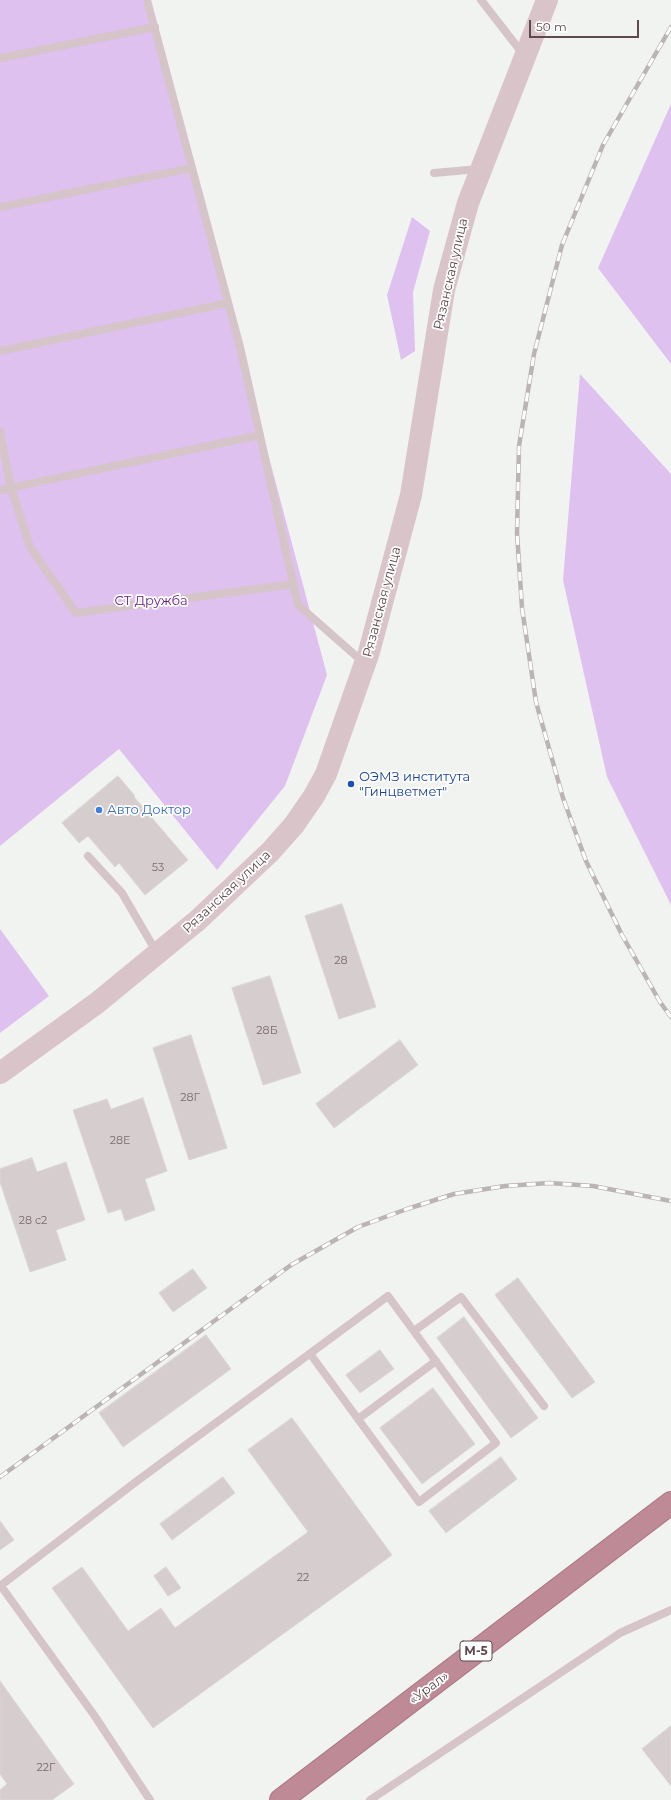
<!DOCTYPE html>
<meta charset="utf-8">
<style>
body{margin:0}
#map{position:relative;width:671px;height:1800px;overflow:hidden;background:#f1f3f1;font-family:Montserrat,sans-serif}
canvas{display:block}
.scale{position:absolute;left:529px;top:20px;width:110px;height:18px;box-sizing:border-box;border:2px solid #5e494f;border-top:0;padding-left:5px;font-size:12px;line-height:14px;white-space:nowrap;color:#5e494f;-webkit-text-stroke:3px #fff;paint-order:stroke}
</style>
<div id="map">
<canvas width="671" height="1800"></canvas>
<div class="scale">50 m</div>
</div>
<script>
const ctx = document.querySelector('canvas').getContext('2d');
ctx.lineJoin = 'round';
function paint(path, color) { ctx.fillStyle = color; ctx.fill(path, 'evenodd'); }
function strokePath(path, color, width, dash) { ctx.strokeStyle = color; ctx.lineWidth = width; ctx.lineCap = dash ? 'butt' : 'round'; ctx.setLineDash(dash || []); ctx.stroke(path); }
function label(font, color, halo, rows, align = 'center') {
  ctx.font = font + ' Montserrat,sans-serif'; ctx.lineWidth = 3.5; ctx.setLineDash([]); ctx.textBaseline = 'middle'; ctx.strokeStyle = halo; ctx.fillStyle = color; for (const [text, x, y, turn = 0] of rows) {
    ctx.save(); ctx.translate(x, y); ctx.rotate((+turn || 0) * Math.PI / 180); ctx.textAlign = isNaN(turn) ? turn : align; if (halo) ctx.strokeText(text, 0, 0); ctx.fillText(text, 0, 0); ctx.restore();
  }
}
paint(new Path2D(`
 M0 0H147L327 675 285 786 217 870 119 749 0 846Z
 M671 104V364L598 268Z
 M412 217 430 231 413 292 415 351 401 360 387 295Z
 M580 374 671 474V905L607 777 563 580Z
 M0 929 49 996 0 1033Z`), '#dec1ef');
const building = new Path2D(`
 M118 776 135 796 134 797 188 860 145 895 119 863 115 867 88 836 79 843 62 823Z
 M342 904 376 1007 339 1019 305 916Z
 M270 976 301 1073 263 1085 232 988Z
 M191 1035 227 1148 189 1160 153 1048Z
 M400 1040 418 1065 334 1128 316 1104Z
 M143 1098 167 1171 145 1179 155 1210 125 1221 121 1209 108 1213 73 1110 107 1099 111 1109Z
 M32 1158 37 1172 66 1162 85 1220 56 1230 66 1260 30 1272 0 1182V1169Z
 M193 1269 207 1288 173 1312 159 1293Z
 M518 1278 595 1382 572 1398 495 1295Z
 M464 1317 538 1418 511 1438 437 1338Z
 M206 1335 231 1369 123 1447 99 1413Z
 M380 1350 394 1369 360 1393 346 1375Z
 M433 1388 475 1444 422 1484 380 1428Z
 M292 1418 392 1555 153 1728 52 1588 82 1567 128 1631 161 1608 175 1628 308 1532 248 1450Z
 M501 1457 517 1479 446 1533 429 1511Z
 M223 1477 235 1493 172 1540 160 1524Z
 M0 1521 14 1540 0 1550Z
 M166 1567 181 1588 168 1596 154 1576Z
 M0 1681 74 1784 52 1800H0V1790L7 1784 0 1774Z
 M671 1726V1786L642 1749Z`);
paint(building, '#d6cdcf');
strokePath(building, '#dcd5d5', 1);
const highway = new Path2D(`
 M281 1800 671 1503`);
strokePath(highway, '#aa7581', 24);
strokePath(new Path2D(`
 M147 0 240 347 298 605 364 663
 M481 0 523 54
 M0 58 155 27
 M434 173 479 169
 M0 207 192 168
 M0 351 228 303
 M0 432 11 488 30 547 76 613 294 584
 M0 490 260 435
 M88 856 122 893 157 953
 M414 1331 461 1297 544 1406
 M358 1419 436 1361
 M0 1586 137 1481 388 1296 496 1443 419 1502 311 1355
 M1 1586 94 1715 150 1800
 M370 1800 620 1633 671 1610`), '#d5c5c9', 8);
strokePath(new Path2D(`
 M0 1073 97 1003 198 920 270 852 294 825 314 796 326 774 369 652 411 495 444 290 468 203 547 0`), '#d9c4c9', 22);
strokePath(highway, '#be8a96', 22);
const rail = new Path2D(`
 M671 27 603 145 562 245 534 354 519 446 517 533 522 608 536 702 563 798 586 861 622 935 660 1002 671 1017
 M0 1477 291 1265 358 1227 407 1209 454 1194 505 1186 549 1183 593 1186 671 1201`);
strokePath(rail, '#bbb3b4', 4.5);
strokePath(rail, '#fff', 3, [9]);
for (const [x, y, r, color] of [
 [351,784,4,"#1a4fb4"],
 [99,810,4,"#3f7fe0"]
]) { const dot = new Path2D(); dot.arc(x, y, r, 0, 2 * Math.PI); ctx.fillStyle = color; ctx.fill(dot); strokePath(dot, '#fff', 1.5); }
label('11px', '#7c6a6f', null, [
 ["53",158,868],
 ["28",341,961],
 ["28Б",267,1031],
 ["28Г",190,1098],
 ["28Е",120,1141],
 ["28 с2",33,1221],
 ["22",303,1578],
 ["22Г",46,1768]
]);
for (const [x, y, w] of [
 [476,1651,32]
]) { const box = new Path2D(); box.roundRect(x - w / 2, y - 10, w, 20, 3); ctx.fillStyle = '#fff'; ctx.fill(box); strokePath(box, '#5e494f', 1); }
label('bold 12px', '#5e494f', null, [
 ["М-5",476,1651]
]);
label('13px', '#5e494f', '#fff', [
 ["Рязанская улица",451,274,-77],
 ["Рязанская улица",382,602,-75],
 ["Рязанская улица",227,892,-43],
 ["«Урал»",429,1688,-37]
]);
label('13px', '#661a7f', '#fff', [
 ["СТ Дружба",151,601]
]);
label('13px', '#164399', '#fff', [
 ["ОЭМЗ института",359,777],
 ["\"Гинцветмет\"",359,792]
], 'left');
label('13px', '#366cbe', '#fff', [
 ["Авто Доктор",107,810]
], 'left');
</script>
